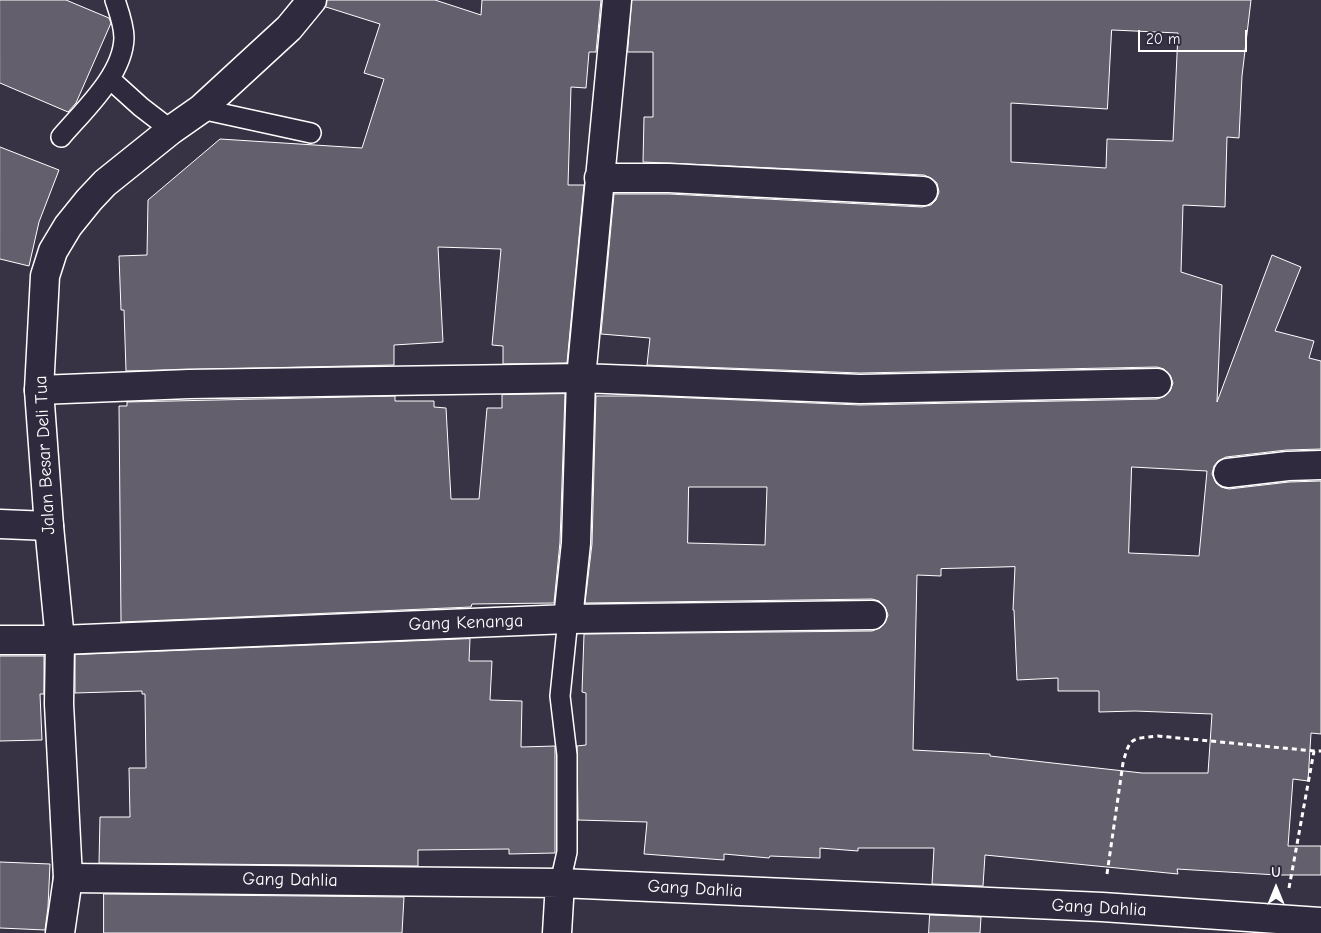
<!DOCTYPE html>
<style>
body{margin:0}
#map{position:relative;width:1321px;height:933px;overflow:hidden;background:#373345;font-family:"Comic Neue",sans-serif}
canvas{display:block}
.north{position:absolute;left:1251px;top:863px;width:50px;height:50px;-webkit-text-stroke:4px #2f2a3d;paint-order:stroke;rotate:0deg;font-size:14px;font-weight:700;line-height:20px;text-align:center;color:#fff}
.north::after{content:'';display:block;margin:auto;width:18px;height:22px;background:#fff;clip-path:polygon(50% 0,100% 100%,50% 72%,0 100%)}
.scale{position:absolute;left:1138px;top:30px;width:109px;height:22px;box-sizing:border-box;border:2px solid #fff;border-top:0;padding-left:6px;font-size:15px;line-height:18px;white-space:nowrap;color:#fff;-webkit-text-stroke:4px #2f2a3d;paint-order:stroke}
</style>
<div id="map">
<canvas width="1321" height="933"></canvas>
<div class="north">U</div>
<div class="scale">20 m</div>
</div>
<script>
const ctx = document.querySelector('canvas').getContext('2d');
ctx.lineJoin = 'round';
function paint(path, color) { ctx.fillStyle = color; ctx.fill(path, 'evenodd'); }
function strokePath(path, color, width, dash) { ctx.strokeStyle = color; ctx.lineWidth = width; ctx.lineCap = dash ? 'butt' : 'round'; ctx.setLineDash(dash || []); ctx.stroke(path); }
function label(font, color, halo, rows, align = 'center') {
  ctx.font = font + ' "Comic Neue",sans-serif'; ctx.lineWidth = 4; ctx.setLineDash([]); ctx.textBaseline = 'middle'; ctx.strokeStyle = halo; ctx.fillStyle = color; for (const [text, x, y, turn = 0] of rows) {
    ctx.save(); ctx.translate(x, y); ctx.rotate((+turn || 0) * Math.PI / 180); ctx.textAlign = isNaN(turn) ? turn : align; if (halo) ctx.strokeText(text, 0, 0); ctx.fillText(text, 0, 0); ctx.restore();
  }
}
const building = new Path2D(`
 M0 0H66L109 18 111 23 76 103 68 112 0 83Z
 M327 0H435L481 15 482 0H601L596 52H589L586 88 571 87 568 185H584L567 363 503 364V346L492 345 501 249 438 247 443 342 394 345V365L126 371 124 310H121L119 256 147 255 148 200 220 139 362 148 384 79 364 73 380 24 326 7Z
 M632 0H1251L1242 76 1239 138 1227 137 1225 207 1183 205 1181 272 1222 285 1217 402 1272 255 1301 267 1275 331 1314 341 1309 358 1321 361V449L1286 450 1226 457 1218 461 1214 466 1212 474 1216 483 1221 487 1229 489 1289 482 1321 481V734L1311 733 1308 781 1293 779 1288 846H1321V875H1277L1177 869 1178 874 985 855 983 886 932 884 934 848H858V851L820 848V858L770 856 769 858 724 854V860L644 854 647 822 578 820 577 746 586 745V693L582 692 584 634 872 631 880 628 885 623 888 615 885 607 879 601 872 599 585 603 592 544 596 396H644L860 405 1157 399 1165 396 1170 391 1173 383 1170 375 1164 369 1157 367 860 373 647 365 650 338 601 334 614 194H669L922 207 931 205 936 200 939 192 937 183 931 178 924 175 643 162 644 117H653V52H628ZM1112 30 1178 33 1173 141 1107 139 1106 168 1011 162V103L1107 109ZM1132 467 1207 471 1199 556 1129 553ZM689 487H767L765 545 688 543ZM1015 567 1013 610H1014L1017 680 1058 678V691H1099V712L1135 711 1212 714 1208 773H1142L990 756V754L913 750 917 575 941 576V569Z
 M0 147 59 170 39 222 29 266 0 259Z
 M565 394 560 542 554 603 472 604 471 607 121 622 119 406H127V402L395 396V401H434V407L446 408 451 499H479L487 408H502V395Z
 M470 639 469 661H492L490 700 522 701 521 747 555 746V853L509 854V849L418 850V866L99 863 100 817H130L129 768H146L145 694H142V691L75 693V655Z
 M0 656H44V694H40L42 740 0 741Z
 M0 862 50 864 48 907 45 930 0 928Z
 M104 894 404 897 402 933H104Z
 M930 915 981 917 980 933H929Z`);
paint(building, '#635f6d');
strokePath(building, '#fff', 1);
const lane = new Path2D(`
 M110 79 141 107 171 130
 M201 109 311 133
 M61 137C84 110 123 75 124 38 124 25 119 12 115 0
 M560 883 567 852V755L560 696 568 619`);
const street = new Path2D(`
 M599 178H669L923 191
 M39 390 189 384 581 378 860 389 1157 383
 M1228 473 1288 466 1321 465
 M0 524 49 526
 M568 619 576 543 581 378 617 0
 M0 640H60L568 619 872 615
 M68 878 560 883 1102 907 1321 922
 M557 933 560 883`);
const primary = new Path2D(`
 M60 933 68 878 59 704 60 640 49 526 39 390 45 276 53 251 68 226 89 200 105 183 171 130 201 109 289 28 312 0`);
strokePath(lane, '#fff', 22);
strokePath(street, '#fff', 31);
strokePath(primary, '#fff', 31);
strokePath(new Path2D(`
 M1107 874 1123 763C1130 736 1132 739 1158 736L1314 751
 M1289 888 1314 751H1321`), '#fff', 3, [5, 4]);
strokePath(lane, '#2f2a3d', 19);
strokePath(street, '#2f2a3d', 28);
strokePath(primary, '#2f2a3d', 28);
label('18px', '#fff', '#2f2a3d', [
 ["Jalan Besar Deli Tua",45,455,-93],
 ["Gang Kenanga",466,623,-2],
 ["Gang Dahlia",290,880,1],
 ["Gang Dahlia",695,889,3],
 ["Gang Dahlia",1099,908,3]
]);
</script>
